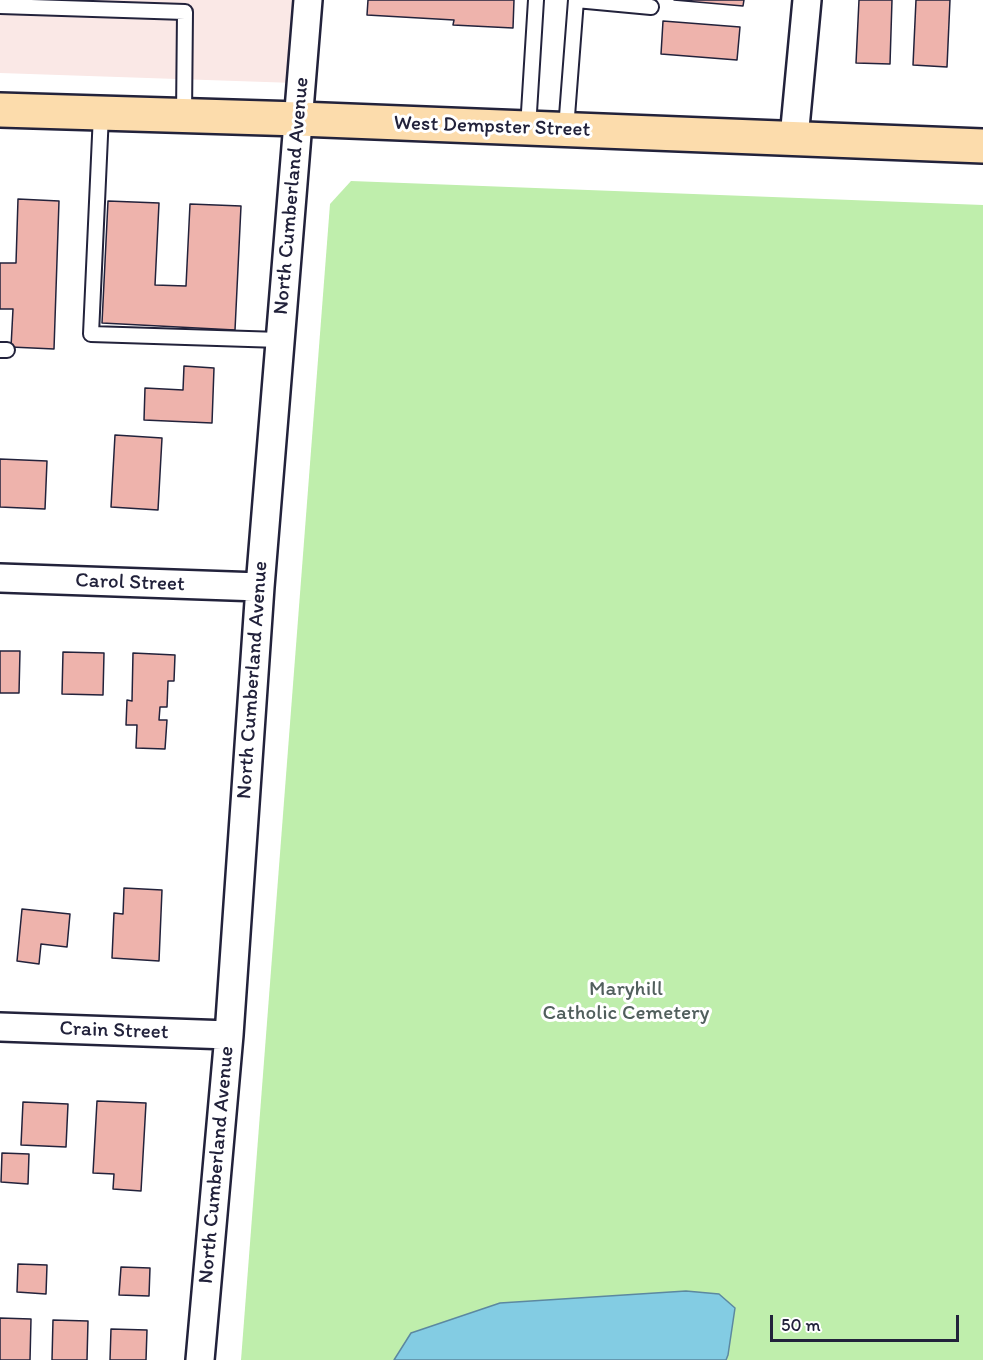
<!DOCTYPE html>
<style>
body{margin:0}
#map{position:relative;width:983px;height:1360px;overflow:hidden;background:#fff;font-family:Itim,sans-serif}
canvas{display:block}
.scale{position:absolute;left:770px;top:1315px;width:189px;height:27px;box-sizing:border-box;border:3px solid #22223b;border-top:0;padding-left:8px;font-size:18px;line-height:21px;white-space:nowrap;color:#22223b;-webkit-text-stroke:4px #fff;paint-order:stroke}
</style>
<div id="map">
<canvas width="983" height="1360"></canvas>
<div class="scale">50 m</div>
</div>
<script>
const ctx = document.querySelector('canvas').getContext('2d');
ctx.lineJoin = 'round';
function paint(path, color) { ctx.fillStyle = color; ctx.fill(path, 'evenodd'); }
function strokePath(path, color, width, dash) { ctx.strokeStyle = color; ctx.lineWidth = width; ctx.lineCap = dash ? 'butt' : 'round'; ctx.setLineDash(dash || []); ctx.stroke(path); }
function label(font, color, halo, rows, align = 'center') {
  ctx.font = font + ' Itim,sans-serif'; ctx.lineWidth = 6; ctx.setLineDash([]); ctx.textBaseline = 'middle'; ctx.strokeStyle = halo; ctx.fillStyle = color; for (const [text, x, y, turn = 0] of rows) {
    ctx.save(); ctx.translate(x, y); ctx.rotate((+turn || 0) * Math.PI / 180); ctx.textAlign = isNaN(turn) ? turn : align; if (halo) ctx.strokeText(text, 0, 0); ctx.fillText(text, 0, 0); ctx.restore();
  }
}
paint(new Path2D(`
 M0 0H302L295 83 0 73Z`), '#fae8e6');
paint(new Path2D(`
 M351 181 983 205V1360H241L330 204Z`), '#bfeeac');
const water = new Path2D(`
 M686 1291 719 1294 735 1308 728 1355 726 1360H394L411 1333 500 1303Z`);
paint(water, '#83cce3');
strokePath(water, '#5c88a0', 1.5);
const building = new Path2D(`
 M368 0H514L513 28 453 25 454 20 367 15Z
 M674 0H744L743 6Z
 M859 0H892L890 64 856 63Z
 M916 0H950L947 67 913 65Z
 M663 21 740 27 737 60 661 54Z
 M18 199 59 201 54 349 11 347 13 309H0V263H16Z
 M108 201 159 203 155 285 186 286 190 204 241 206 235 330 102 323Z
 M184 366 214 368 212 423 144 420 145 388 183 390Z
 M115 435 162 438 158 510 111 507Z
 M0 459 47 461 45 509 0 507Z
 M0 651H20L19 693H0Z
 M63 652 104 653 103 695 62 694Z
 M133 653 175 655 174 681H168L167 707H160L159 720H167L165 749 136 748 137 725H126L127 700 132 701Z
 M124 888 162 890 159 961 112 958 114 913 123 914Z
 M22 909 70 914 67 947 41 944 39 964 17 961Z
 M97 1101 146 1103 141 1191 113 1189 114 1174 93 1173Z
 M23 1102 68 1104 66 1147 21 1145Z
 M2 1153 29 1154 28 1184 1 1182Z
 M18 1264 47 1265 46 1294 17 1292Z
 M121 1267 150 1268 149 1296 119 1295Z
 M0 1318 31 1319 30 1360H0Z
 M53 1320 88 1321 87 1360H52Z
 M111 1329 147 1330 146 1360H110Z`);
paint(building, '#eeb3ac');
strokePath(building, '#22223b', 1.5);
const lane = new Path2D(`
 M576 0 651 7
 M0 6 185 12 184 116
 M101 114 91 334 280 340
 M528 128 536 0
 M566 129 576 0
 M0 350H7`);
const street = new Path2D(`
 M794 138 807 0
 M0 578 260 587
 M0 1027 229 1035
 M200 1360 229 1035 260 587 308 0`);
const primary = new Path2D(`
 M0 110 299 119 983 146`);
strokePath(lane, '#22223b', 18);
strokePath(street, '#22223b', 32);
strokePath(primary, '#22223b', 38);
strokePath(lane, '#fff', 14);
strokePath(street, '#fff', 27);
strokePath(primary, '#fcdcac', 33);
label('21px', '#22223b', '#fff', [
 ["West Dempster Street",492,127,2],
 ["North Cumberland Avenue",292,196,-85],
 ["Carol Street",130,583,2],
 ["North Cumberland Avenue",253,680,-86],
 ["Crain Street",114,1031,2],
 ["North Cumberland Avenue",217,1165,-85]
]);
label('21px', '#515f5d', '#fff', [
 ["Maryhill",626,990],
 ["Catholic Cemetery",626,1014]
]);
</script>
